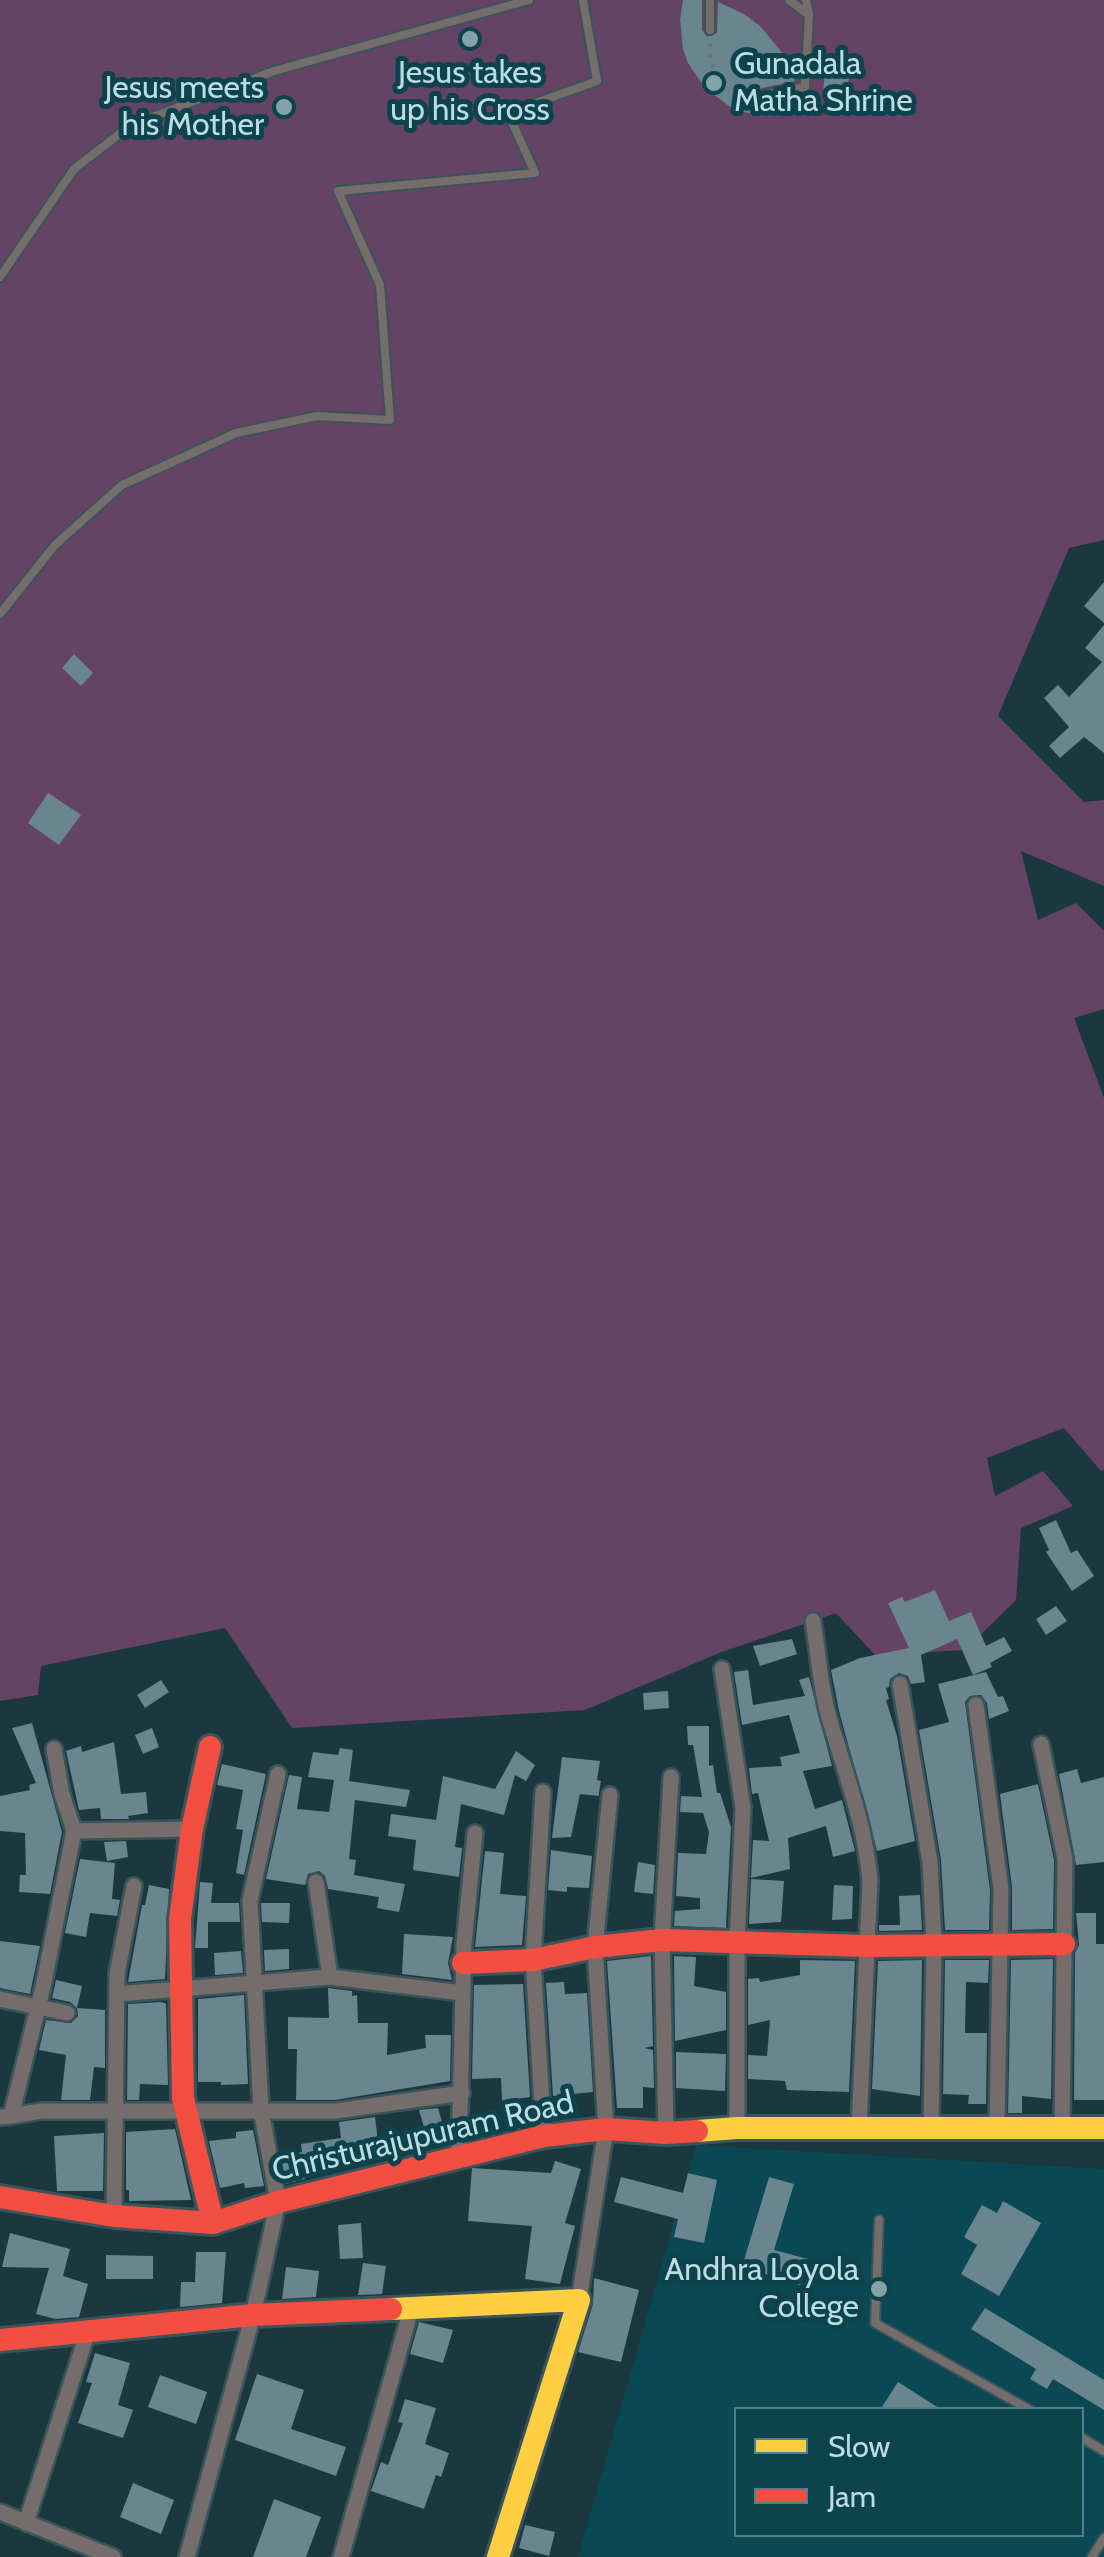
<!DOCTYPE html>
<style>
body{margin:0}
#map{position:relative;width:1104px;height:2557px;overflow:hidden;background:#1b383e;font-family:Cabin,sans-serif}
canvas{display:block}
.legend{position:absolute;left:734px;top:2407px;width:350px;height:130px;box-sizing:border-box;background:#0d434c;border:2px solid #538088;margin:0;padding:12px 18px;list-style:none;font-size:30px;color:#bddce3}
.legend li{display:flex;align-items:center;gap:20px;height:50px}
.legend b{width:50px;border:2px solid #538088}
</style>
<div id="map">
<canvas width="1104" height="2557"></canvas>
<ul class="legend">
<li><b style="height:12px;background:#ffcf43"></b>Slow</li>
<li><b style="height:12px;background:#f24e42"></b>Jam</li>
</ul>
</div>
<script>
const ctx = document.querySelector('canvas').getContext('2d');
ctx.lineJoin = 'round';
function paint(path, color) { ctx.fillStyle = color; ctx.fill(path, 'evenodd'); }
function strokePath(path, color, width, dash) { ctx.strokeStyle = color; ctx.lineWidth = width; ctx.lineCap = dash ? 'butt' : 'round'; ctx.setLineDash(dash || []); ctx.stroke(path); }
function label(font, color, halo, rows, align = 'center') {
  ctx.font = font + ' Cabin,sans-serif'; ctx.lineWidth = 10; ctx.setLineDash([]); ctx.textBaseline = 'middle'; ctx.strokeStyle = halo; ctx.fillStyle = color; for (const [text, x, y, turn = 0] of rows) {
    ctx.save(); ctx.translate(x, y); ctx.rotate((+turn || 0) * Math.PI / 180); ctx.textAlign = isNaN(turn) ? turn : align; if (halo) ctx.strokeText(text, 0, 0); ctx.fillText(text, 0, 0); ctx.restore();
  }
}
paint(new Path2D(`
 M696 2145 1104 2169V2557H578ZM736 2410H1082V2534H736Z`), '#0a4853');
paint(new Path2D(`
 M0 0H1104V540L1069 548 998 716 1084 802 1104 800V886L1021 851 1038 920 1076 903 1104 931V1009L1074 1018 1104 1098V1470L1101 1471 1064 1428 987 1458 995 1496 1043 1471 1073 1506 1021 1528 1016 1600 965 1650 875 1655 836 1613 719 1653 585 1710 292 1728 225 1628 41 1666 38 1695 0 1701Z`), '#654365');
paint(new Path2D(`
 M683 0H702V30L707 37 717 33 718 2 744 14 760 26 785 56 795 81 762 88 757 97 764 102 798 96 799 111 773 116 743 112 729 106 705 88 688 63 683 49 680 19Z
 M826 67 850 70 846 94 823 91Z
 M1104 582V623L1084 606Z
 M1104 625V753L1084 737 1060 758 1049 746 1069 727 1044 698 1058 685 1069 697 1102 662 1085 648Z
 M74 654 93 673 81 686 62 668Z
 M48 793 81 815 59 845 28 823Z
 M1056 1520 1071 1553 1077 1550 1094 1576 1072 1591 1046 1552 1049 1550 1039 1528Z
 M935 1590 949 1621 971 1612 986 1646 1004 1637 1012 1651 990 1663 992 1667 973 1675 957 1639 921 1655 925 1682 911 1684 908 1676 899 1673 890 1679 889 1687 886 1688 889 1699 886 1700 897 1736 915 1841 877 1851 839 1711 831 1670 860 1658 909 1648 888 1603 902 1597 905 1602Z
 M1056 1606 1067 1621 1046 1635 1036 1619Z
 M792 1639 797 1654 760 1666 753 1646Z
 M748 1670 753 1705 805 1696 799 1680 809 1677 832 1766 803 1771 815 1809 842 1800 855 1851 833 1857 826 1826 788 1838 790 1869 751 1878 753 1840 769 1841 758 1793 752 1794 749 1768 782 1766 780 1757 800 1753 789 1715 742 1725 734 1672Z
 M986 1672 998 1697 1003 1696 1009 1711 989 1719 987 1703 981 1695 970 1696 965 1702 990 1890 989 1930H945L941 1860 919 1730 949 1722 938 1684Z
 M161 1680 169 1692 145 1708 137 1695Z
 M668 1691 669 1708 644 1710 643 1693Z
 M32 1723 62 1832 50 1894 19 1892 20 1875H26L25 1833 0 1831V1796L30 1790 29 1785 36 1783 12 1728Z
 M687 1726H709V1766L713 1765 717 1793H720L731 1827 726 1928 674 1926 675 1911 700 1909V1898L676 1896 678 1853 706 1854 709 1832 703 1813 680 1812 681 1796 702 1797 693 1745H688Z
 M152 1728 159 1747 143 1754 135 1735Z
 M114 1742 121 1794 146 1792 148 1813 128 1816 129 1819H101L100 1808 79 1810 66 1751 81 1746 82 1752Z
 M340 1748 353 1750 349 1781 410 1790 406 1807 355 1800 349 1859 356 1860 354 1875 405 1884 399 1912 377 1908 379 1897 328 1889 325 1876 319 1871 308 1874 305 1885 266 1879 289 1775 302 1777 297 1809 329 1812 334 1780 308 1777 313 1752 338 1755Z
 M516 1751 535 1765 526 1781 515 1775 504 1815 461 1804 455 1847 462 1848 459 1877 413 1870 416 1840 388 1836 391 1814 436 1820 443 1776 495 1789Z
 M562 1757 600 1761 597 1780 601 1781 599 1792V1796L580 1794 571 1837 552 1838Z
 M222 1764 266 1774 244 1875 236 1873 243 1830 236 1829 243 1790 217 1785Z
 M1077 1769 1081 1783 1104 1777V1862L1076 1865 1059 1774Z
 M1038 1784 1054 1860 1053 1929 1012 1930V1887L1000 1794Z
 M126 1841 128 1857 107 1861 104 1842Z
 M551 1850 592 1856 589 1888 567 1887V1892L548 1890Z
 M485 1851 504 1853 500 1894 526 1896 522 1945 475 1947Z
 M80 1859 115 1863 112 1899 120 1900 117 1916 90 1913 86 1937 65 1933Z
 M638 1862 655 1865 653 1894 634 1892Z
 M751 1879 784 1881 781 1922 749 1924Z
 M200 1882 213 1883 211 1903H239L240 1922H208V1948H195Z
 M149 1885 169 1889 165 1979 128 1982 142 1905H145Z
 M834 1885 853 1886 852 1919 832 1920Z
 M920 1895 922 1930 879 1931V1925H900L899 1896Z
 M261 1903H290L289 1923 262 1922Z
 M1076 1913H1096V1944H1104V2100H1074L1075 1953 1079 1945Z
 M404 1934 453 1937 448 1963 452 1980 402 1974Z
 M0 1941 40 1946 30 1994 0 1988Z
 M289 1949V1969L265 1971 264 1950Z
 M241 1951 243 1973 215 1975 214 1953Z
 M651 1956 653 2046 644 2048 653 2050 654 2088 643 2087V2108H617L607 1961Z
 M674 1956 696 1957 694 1986 726 1992V2030L675 2041Z
 M1053 1959 1051 2099 1022 2096V2113H1008L1011 1960Z
 M800 1960 855 1961 849 2092 787 2090 785 2081 748 2079V2055L767 2056 770 2020 748 2025V1979L759 1978 760 1982 800 1975Z
 M922 1960 920 2096 872 2089 878 1961Z
 M945 1960H989L988 1983 966 1982 965 2033H987L986 2104H968L969 2095 943 2094Z
 M56 1980 82 1986 77 2008 70 2002 52 1998Z
 M564 1982 565 1994 587 1993 593 2092 553 2096 546 1983Z
 M523 1984 530 2097 502 2101 501 2078 472 2079 474 1985Z
 M328 1988 352 1991V1996L357 1995 358 2023H388L387 2055 426 2048 425 2035H451L450 2081 335 2100H296L297 2049H288V2017L329 2018Z
 M244 1995 248 2084 221 2085V2082H198V1999Z
 M162 2002 166 2004 168 2085 140 2084 139 2100H127L128 2004Z
 M77 2008 105 2010V2068L94 2067 90 2100H61L66 2055 39 2050 46 2020 71 2023 78 2016Z
 M676 2052 726 2054 725 2091 676 2088Z
 M438 2108 444 2129 426 2134 419 2110Z
 M375 2117 379 2150 335 2154 337 2169 304 2174 305 2179 286 2184 281 2157 302 2152 301 2144 341 2138 339 2122Z
 M175 2129 191 2200 129 2201V2190H126V2132Z
 M253 2130 264 2186 245 2188 244 2183 220 2188 209 2141 236 2138V2132Z
 M104 2133 103 2191H57L54 2136Z
 M555 2161 581 2169 565 2223 575 2226 560 2284 525 2279 532 2226 468 2221 472 2168 551 2173Z
 M688 2173 717 2180 704 2243 674 2237 678 2219 614 2202 621 2177 683 2193Z
 M769 2177 794 2184 774 2250 808 2259 800 2285 742 2267Z
 M1003 2201 1041 2223 999 2296 961 2274 977 2245 964 2237 982 2205 997 2213Z
 M361 2223 363 2258 340 2259 338 2225Z
 M10 2233 70 2249 63 2276 88 2284 79 2317 56 2319 36 2314 49 2268 2 2267Z
 M196 2252H226L222 2303 180 2307 181 2282H195Z
 M106 2255 153 2256V2279H106Z
 M363 2263 386 2266 382 2294 358 2295Z
 M286 2267 319 2271 316 2297 282 2299Z
 M594 2278 639 2290 621 2362 578 2352 593 2304Z
 M985 2308 1104 2380V2410L1053 2379 1047 2389 1030 2379 1036 2369 971 2329Z
 M419 2322 453 2330 443 2363 410 2354Z
 M95 2353 130 2363 118 2405 133 2410 123 2438 78 2423 92 2383 86 2382Z
 M257 2374 304 2390 291 2429 346 2447 336 2476 235 2440Z
 M160 2375 207 2392 196 2424 148 2407Z
 M898 2382 942 2410H880Z
 M405 2399 436 2408 425 2444 449 2453 441 2477 436 2475 424 2509 371 2491 381 2462 388 2465 403 2423 398 2422Z
 M133 2483 174 2500 161 2534 120 2517Z
 M274 2499 321 2517 306 2557H253Z
 M525 2525 555 2532 549 2556 519 2548Z`), '#69858f');
const lane = new Path2D(`
 M789 0 809 15
 M710 30V0
 M764 95 805 87 809 15 806 0
 M0 277 74 169 131 125 274 71 529 0
 M0 614 55 545 122 485 236 433 317 416 390 420 380 285 338 191 535 173 508 113 597 81 583 0
 M879 2220 875 2323 1030 2410
 M1082 2438 1104 2451
 M1092 2557 1104 2538`);
const street = new Path2D(`
 M813 1621C818 1651 820 1684 828 1714 844 1770 865 1822 870 1881L859 2129
 M722 1669 743 1808 737 1944V2128
 M900 1684 930 1862 934 1944 931 2128
 M976 1705 1001 1889 997 2128
 M1041 1744 1065 1859 1062 2128
 M543 1792 533 1960 544 2136
 M74 1831 192 1829
 M316 1882 330 1977
 M117 1994 330 1977 463 1993
 M0 1999 67 2013
 M11 2116 41 2111H336L462 2093
 M0 2117 11 2116 43 1987 74 1831 62 1794 54 1749
 M666 2133 662 1940 671 1777
 M459 2157 464 1944 475 1833
 M114 2216 117 1974 134 1886
 M579 2300 606 2129 595 1947 610 1795
 M0 2512 113 2557
 M26 2523 88 2331
 M187 2557 253 2315 278 2202 261 2110 250 1900 278 1774
 M341 2557 412 2306`);
const slow = new Path2D(`
 M697 2131 737 2128H1104
 M391 2309 579 2300 498 2557`);
const jam = new Path2D(`
 M210 1747 192 1829 180 1919 183 2098 213 2223
 M463 1963 533 1960 595 1947 662 1940 867 1946 1064 1944
 M0 2197 114 2216 213 2223 278 2202 544 2136 606 2129 666 2133 697 2131
 M0 2340 253 2315 391 2309`);
strokePath(lane, '#3b5459', 12);
strokePath(street, '#3b5459', 20);
strokePath(slow, '#3b5459', 28);
strokePath(jam, '#3b5459', 28);
strokePath(new Path2D(`
 M710 44 711 63 729 87 750 92`), '#6f7172', 4, [2.5, 8]);
strokePath(lane, '#746d6b', 8);
strokePath(street, '#746d6b', 15);
strokePath(slow, '#ffcf43', 22);
strokePath(jam, '#f24e42', 22);
for (const [x, y, r, color] of [
 [470,39,10,"#84a3a9"],
 [714,83,10,"#84a3a9"],
 [284,107,10,"#84a3a9"],
 [879,2289,10,"#84a3a9"]
]) { const dot = new Path2D(); dot.arc(x, y, r, 0, 2 * Math.PI); ctx.fillStyle = color; ctx.fill(dot); strokePath(dot, '#0d434c', 4); }
label('32px', '#bddce3', '#0d434c', [
 ["Gunadala",734,65,"left"],
 ["Matha Shrine",734,102,"left"],
 ["Jesus takes",470,74,"center"],
 ["up his Cross",470,111,"center"],
 ["Jesus meets",264,89],
 ["his Mother",264,126],
 ["Andhra Loyola",859,2271],
 ["College",859,2308]
], 'right');
label('32px', '#bddce3', '#0d434c', [
 ["Christurajupuram Road",423,2137,-13]
]);
</script>
